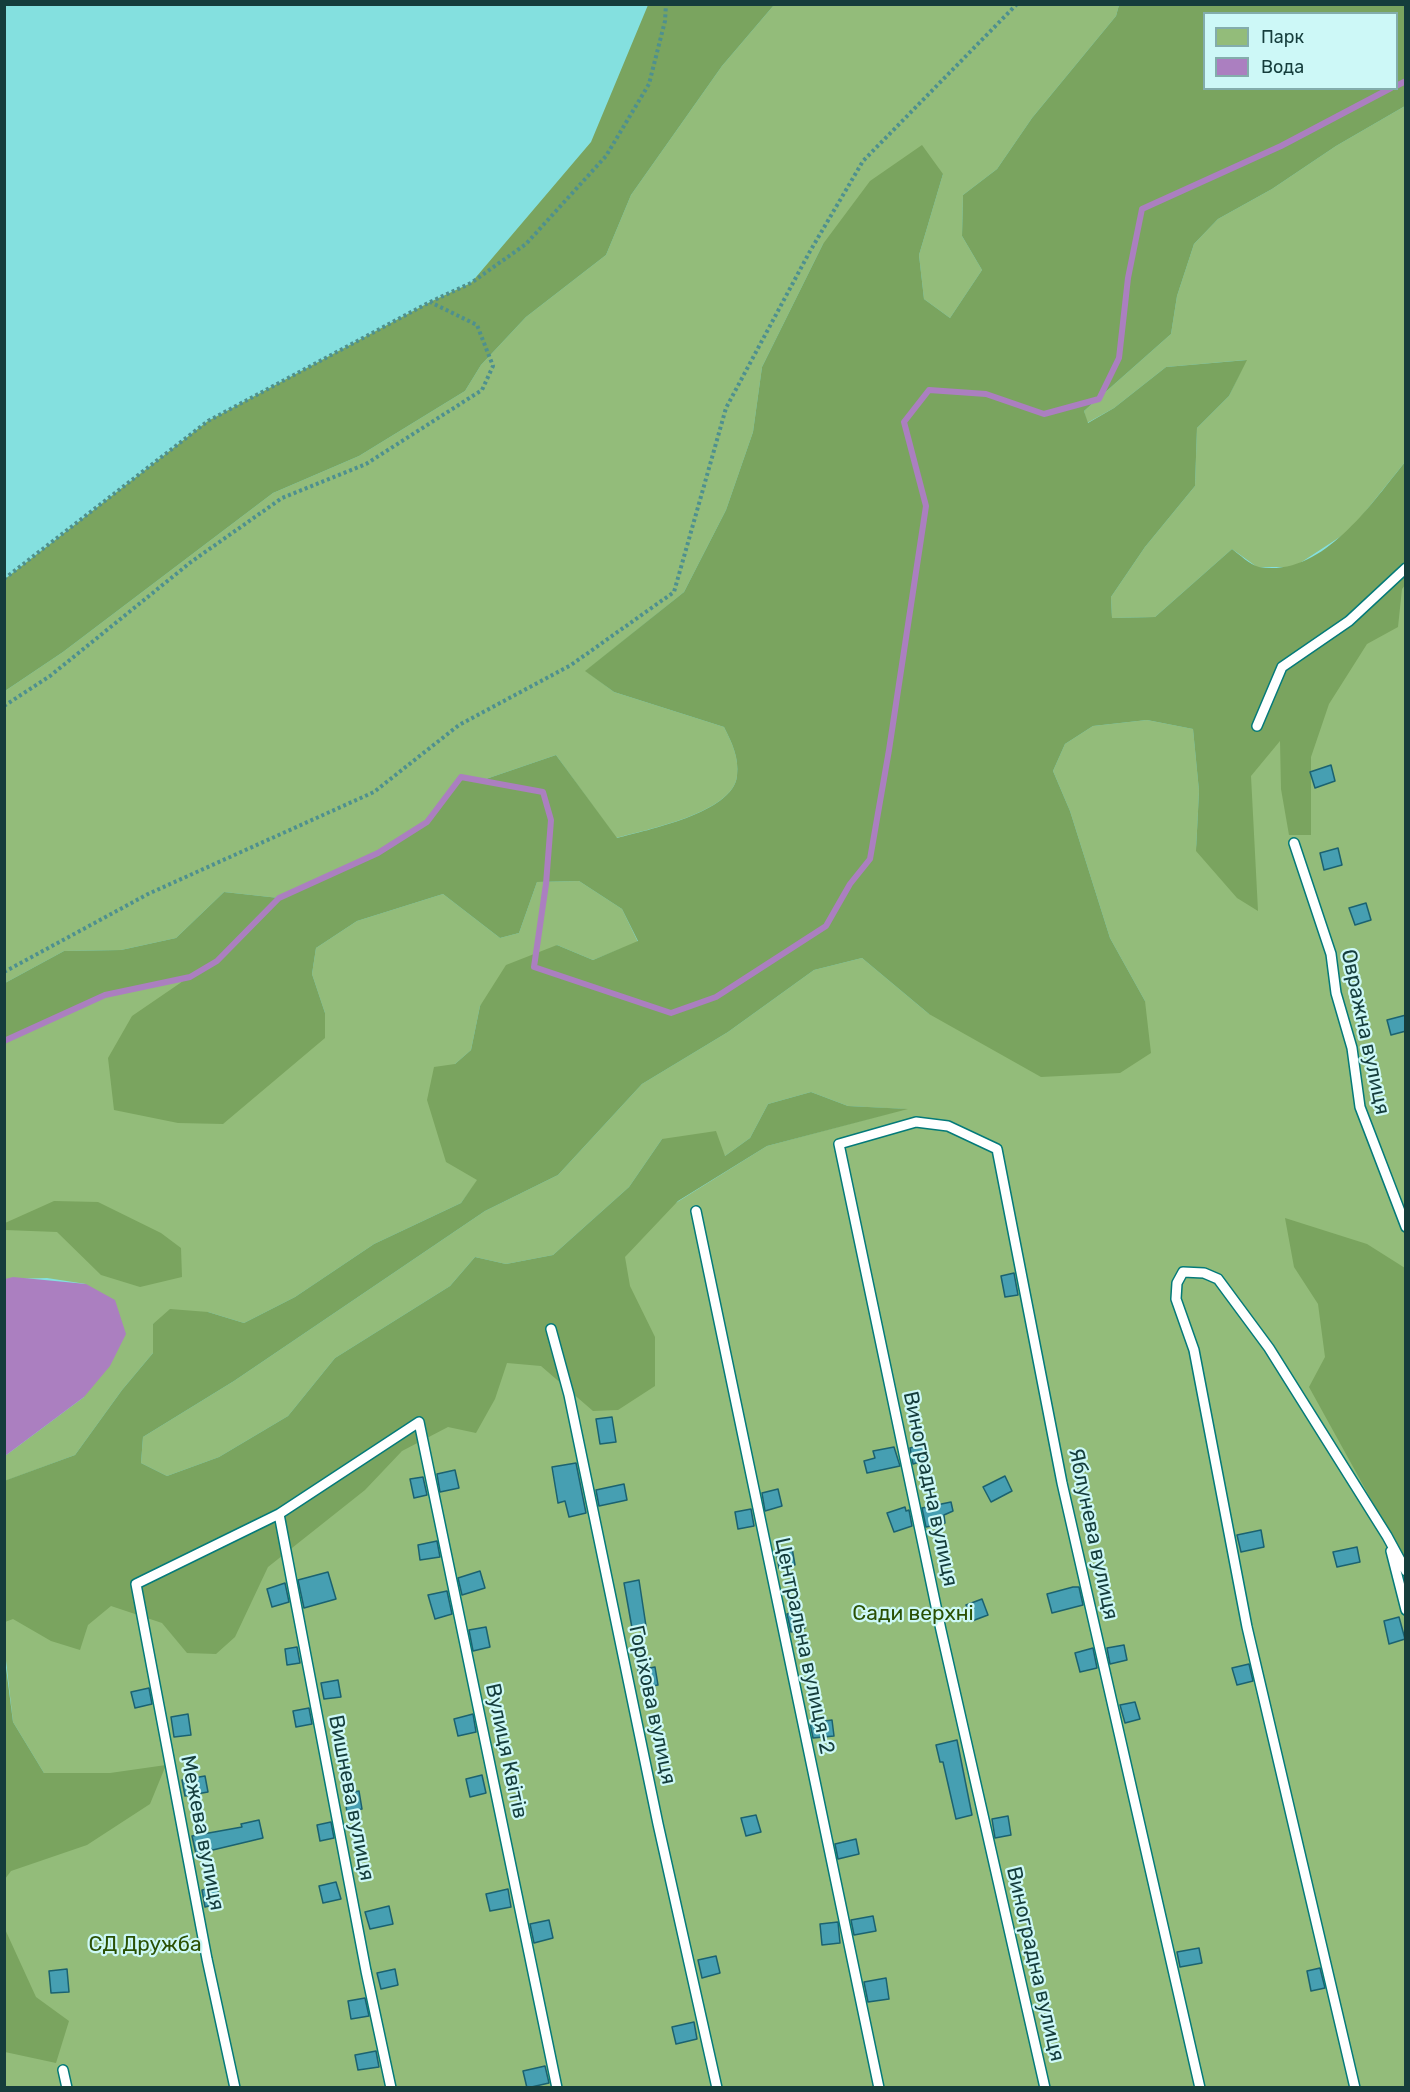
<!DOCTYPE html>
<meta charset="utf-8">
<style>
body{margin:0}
#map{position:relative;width:1410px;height:2092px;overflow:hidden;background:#84e0df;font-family:Rubik,sans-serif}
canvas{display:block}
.frame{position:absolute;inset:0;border:6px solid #153d3c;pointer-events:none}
.legend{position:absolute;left:1203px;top:12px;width:195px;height:78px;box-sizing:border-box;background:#cdf8f7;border:2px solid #83adac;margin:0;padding:8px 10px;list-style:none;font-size:18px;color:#153d3c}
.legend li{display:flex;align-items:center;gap:12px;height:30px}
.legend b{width:30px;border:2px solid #83adac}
</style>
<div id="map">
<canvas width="1410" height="2092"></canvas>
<div class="frame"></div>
<ul class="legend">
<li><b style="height:16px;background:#93bc7a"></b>Парк</li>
<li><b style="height:16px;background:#ab7fc0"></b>Вода</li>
</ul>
</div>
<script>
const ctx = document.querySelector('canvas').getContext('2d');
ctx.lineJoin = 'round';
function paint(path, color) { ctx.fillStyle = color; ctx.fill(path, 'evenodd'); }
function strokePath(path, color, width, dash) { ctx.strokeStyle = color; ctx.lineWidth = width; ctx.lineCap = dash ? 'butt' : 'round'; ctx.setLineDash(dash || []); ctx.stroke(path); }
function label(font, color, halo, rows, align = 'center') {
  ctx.font = font + ' Rubik,sans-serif'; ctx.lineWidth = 4.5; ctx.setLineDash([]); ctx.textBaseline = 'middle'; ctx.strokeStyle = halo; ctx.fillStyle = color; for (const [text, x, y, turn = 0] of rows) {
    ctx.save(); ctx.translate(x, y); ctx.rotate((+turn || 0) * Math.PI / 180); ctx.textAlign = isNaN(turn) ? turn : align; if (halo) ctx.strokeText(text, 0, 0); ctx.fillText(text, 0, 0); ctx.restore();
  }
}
paint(new Path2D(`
 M774 5H1119L1116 16 1032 118 997 169 963 195 962 236 982 270 950 318 924 299 919 255 943 174 823 244 762 367 753 432 726 510 684 592 586 671 614 692 724 727C732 743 739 757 737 776 733 813 645 830 616 838L556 755 483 780 461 777 427 822 378 853 279 898 224 892 176 938 121 950 64 951 5 983V691L63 652 273 493 359 456 465 391 481 365 526 317 606 255 631 195 722 66Z
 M1405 106V462L1353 527 1405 486V2087H5V1852L60 1773H44L13 1722 5 1652 4 1622 767 1146 905 1109 848 1106 811 1092 768 1104 750 1138 725 1156 662 1139 629 1187 553 1255 506 1264 475 1257 450 1286 335 1358 288 1416 219 1457 167 1476 141 1463 143 1437 234 1381 485 1211 558 1175 642 1084 728 1032 814 970 862 958 929 1014 1145 1001 1110 938 1070 811 1053 771 1065 744 1093 726 1147 720 1193 729 1199 791 1196 851 1220 694 1349 531 1294 567H1257L1232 549 1155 617 1112 618 1111 597 1145 547 1195 486 1197 428 1229 396 1246 360 1166 367 1114 408 1087 423 1084 411 1171 334 1177 296 1194 244 1218 219 1272 189 1336 146Z
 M579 881 622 909 638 942 593 960 557 945 480 1006 471 1050 455 1064 478 1180 461 1203 374 1244 295 1297 244 1323 208 1312 153 1324V1353L122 1390 75 1455 5 1481V1456L84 1397 86 1284 47 1278 5 1279V1041L105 995 190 977 325 1013 312 974 316 948 357 921 443 894 500 938 519 933 537 882Z`), '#93bc7a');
paint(new Path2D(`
 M648 5H774L722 66 631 195 606 255 526 317 481 365 465 391 359 456 273 493 63 652 5 691V579L208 421 430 302 471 283 591 142Z
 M1119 5H1405V106L1336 146 1272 189 1218 219 1194 244 1177 296 1171 334 1084 411 1088 423 1114 408 1166 367 1247 360 1229 396 1197 428 1195 486 1145 547 1111 597 1112 618 1155 617 1232 549C1239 554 1250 565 1259 567 1322 578 1371 504 1405 462L1406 584 1402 589 1398 627 1367 644 1329 704 1311 757V835H1289L1281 789 1280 741 1251 776 1258 911 1237 898 1196 851 1199 791 1193 729 1147 720 1093 726 1065 744 1053 771 1070 811 1110 938 1145 1001 1151 1053 1120 1073 1041 1077 929 1014 862 958 814 970 728 1032 642 1084 558 1175 485 1211 234 1381 143 1437 141 1463 167 1476 219 1457 288 1416 335 1358 450 1286 475 1257 506 1264 553 1255 629 1187 662 1139 716 1131 725 1156 750 1138 768 1104 811 1092 848 1106 908 1109 767 1146 678 1201 625 1257 630 1286 655 1337V1386L618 1410 593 1411 541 1366 507 1363 495 1399 476 1433 448 1427 402 1451 365 1490 268 1567 235 1637 216 1654 187 1653 162 1623 111 1606 88 1625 80 1650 51 1641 13 1619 5 1622 4 1481 75 1455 122 1390 153 1353V1324L170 1309 208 1312 244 1323 295 1297 374 1244 461 1203 477 1180 446 1162 427 1100 434 1067 455 1064 471 1050 480 1006 506 965 557 945 593 960 638 941 622 909 579 881 537 882 519 933 500 938 443 894 357 921 316 948 312 974 325 1013V1038L223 1124 178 1123 114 1110 108 1058 132 1016 189 977 105 995 5 1041V983L64 951 121 950 176 938 224 892 279 898 378 853 427 822 461 777 483 780 556 755 617 838C646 830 733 813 737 776 739 757 732 743 724 727L614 692 585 671 684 592 726 510 753 432 762 367 823 244 870 181 922 145 943 174 919 255 924 299 950 318 982 270 962 236 963 195 997 169 1032 118 1116 16ZM1204 14H1396V88H1204Z
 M54 1201 98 1202 161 1233 181 1248 182 1277 140 1287 101 1275 57 1232 5 1230V1223Z
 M1285 1218 1367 1244 1405 1268V1561L1309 1387 1325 1357 1318 1304 1294 1267Z
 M4 1652 13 1722 44 1773H110L166 1765 150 1804 87 1845 11 1871 5 1879Z
 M4 1927 36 1997 69 2021 56 2063 5 2052Z`), '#7aa45f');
paint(new Path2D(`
 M13 1277 86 1284 115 1300 126 1334 110 1366 84 1397 5 1456V1279Z`), '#ab7fc0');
strokePath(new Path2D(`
 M1396 86 1406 81
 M4 1041 105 995 190 977 217 961 279 898 378 853 427 822 461 777 543 792 551 820 546 884 534 967 671 1013 716 997 826 926 850 884 870 859 889 750 926 506 904 422 929 390 986 394 1044 414 1099 399 1119 358 1128 278 1142 209 1281 146 1391 88`), '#ab7fc0', 6);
const building = new Path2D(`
 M1331 765 1335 781 1315 788 1310 772Z
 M1338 848 1342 865 1324 870 1320 853Z
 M1366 903 1371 920 1355 925 1349 908Z
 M1406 1015V1031L1391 1035 1387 1020Z
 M1014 1273 1018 1295 1005 1297 1001 1276Z
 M612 1417 616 1442 600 1444 596 1419Z
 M925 1444 929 1459 913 1464 910 1448Z
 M894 1447 900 1466 867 1473 864 1461 875 1458 873 1451Z
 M576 1463 586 1513 569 1517 565 1501 558 1503 552 1467Z
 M455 1470 459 1488 440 1492 437 1474Z
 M1005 1476 1012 1491 991 1502 983 1487Z
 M423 1477 427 1495 414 1498 410 1479Z
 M624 1484 627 1500 599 1506 596 1490Z
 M778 1489 782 1506 765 1511 762 1493Z
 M951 1502 953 1511 944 1515 945 1523 926 1527 922 1508Z
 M905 1507 906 1511 909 1510 912 1526 894 1532 887 1513Z
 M751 1509 754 1526 738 1529 735 1512Z
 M1261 1530 1264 1547 1241 1552 1237 1535Z
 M437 1541 440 1557 420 1560 418 1545Z
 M1357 1547 1360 1562 1337 1567 1333 1552Z
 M792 1548 795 1565 779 1568 776 1550Z
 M480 1571 485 1588 462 1595 458 1578Z
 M328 1572 336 1599 304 1608 298 1580Z
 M639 1580 646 1626 632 1628 624 1583Z
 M285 1583 289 1602 272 1607 267 1589Z
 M1073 1587H1079L1083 1605 1052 1613 1047 1594Z
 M447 1591 452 1614 435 1619 428 1595Z
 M982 1599 988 1615 972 1621 966 1605Z
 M800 1611 805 1628 791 1632 787 1614Z
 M1399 1617 1405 1639 1389 1644 1384 1621Z
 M486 1627 490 1647 473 1651 469 1630Z
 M1124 1645 1127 1660 1110 1664 1107 1648Z
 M297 1647 300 1663 287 1665 285 1649Z
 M1093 1648 1097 1668 1080 1672 1075 1653Z
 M1249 1664 1253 1681 1237 1685 1232 1668Z
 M655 1667 658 1685 642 1688 638 1670Z
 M338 1680 341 1697 324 1699 321 1683Z
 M149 1688 152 1704 135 1708 131 1692Z
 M1135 1702 1140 1719 1125 1723 1120 1705Z
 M309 1708 312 1724 296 1727 293 1711Z
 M188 1714 191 1735 174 1737 171 1717Z
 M473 1714 476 1732 458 1736 454 1719Z
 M832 1720 834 1736 813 1738 810 1723Z
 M957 1740 972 1815 956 1819 943 1762H940L936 1745Z
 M482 1775 486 1793 470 1797 466 1779Z
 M205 1776 208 1792 185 1796 182 1780Z
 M359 1791 362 1809 347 1812 344 1794Z
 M756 1815 761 1832 746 1836 741 1818Z
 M1008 1816 1011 1835 995 1838 992 1819Z
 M259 1820 263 1838 196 1854 192 1836 242 1827 241 1824Z
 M331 1822 334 1838 320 1841 317 1825Z
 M856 1839 859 1854 838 1859 835 1844Z
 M336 1882 341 1899 323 1903 319 1886Z
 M217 1887 220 1903 205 1907 202 1890Z
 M508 1889 511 1907 490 1911 486 1894Z
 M389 1906 393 1924 370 1929 365 1912Z
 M873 1916 876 1931 854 1935 851 1920Z
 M549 1920 553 1938 534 1943 530 1924Z
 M838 1922 840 1943 822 1945 820 1924Z
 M1199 1948 1202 1963 1180 1967 1177 1952Z
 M716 1956 720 1973 702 1978 698 1960Z
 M1320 1968 1325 1988 1311 1991 1307 1971Z
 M67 1969 69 1992 51 1993 49 1971Z
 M395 1969 398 1985 381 1989 377 1973Z
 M886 1978 889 1999 868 2002 864 1982Z
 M365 1998 369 2016 351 2019 348 2001Z
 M694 2022 697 2039 676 2044 672 2027Z
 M376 2051 379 2067 358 2070 355 2055Z
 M545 2066 549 2083 527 2088 523 2071Z`);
paint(building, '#469fb2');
strokePath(building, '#1b6270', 1.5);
const lane = new Path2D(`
 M1257 726 1282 667 1349 621 1406 568
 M1294 843 1331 954 1336 993 1352 1048 1360 1107 1406 1227
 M696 1211 879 2088
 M551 1329 569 1395 658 1824 717 2088
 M279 1514 366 1971 391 2088
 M1391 1551 1406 1610
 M63 2070 67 2088
 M235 2088 207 1959 136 1584 279 1514 419 1422 557 2088
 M1045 2088 941 1630 839 1144 916 1122 948 1126 997 1149 1062 1483 1200 2088
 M1355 2088 1247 1627 1194 1350 1176 1299 1177 1283 1183 1272 1204 1273 1218 1279 1269 1348 1387 1536 1406 1571`);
strokePath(lane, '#047a79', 12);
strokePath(new Path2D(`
 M4 579 208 421 430 302 471 283 526 244 606 156 649 84 665 21 666 4
 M4 706 50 676 191 562 282 498 366 464 482 390 493 366 477 325 430 302
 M4 972 148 894 374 792 459 725 571 665 674 592 726 408 809 253 863 161 1017 4`), '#4e908f', 4, [3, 3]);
strokePath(lane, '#fff', 9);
label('21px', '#153d3c', '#cdf8f7', [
 ["Овражна вулиця",1365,1032,78],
 ["Виноградна вулиця",930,1489,78],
 ["Яблунева вулиця",1093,1534,78],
 ["Центральна вулиця-2",804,1646,78],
 ["Горіхова вулиця",652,1705,78],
 ["Вулиця Квітів",506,1751,78],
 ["Вишнева вулиця",351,1798,79],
 ["Межева вулиця",202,1833,79],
 ["Виноградна вулиця",1035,1964,77]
]);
label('21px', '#2a5003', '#cdf8f7', [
 ["Сади верхні",913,1614],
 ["СД Дружба",145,1945]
]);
</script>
